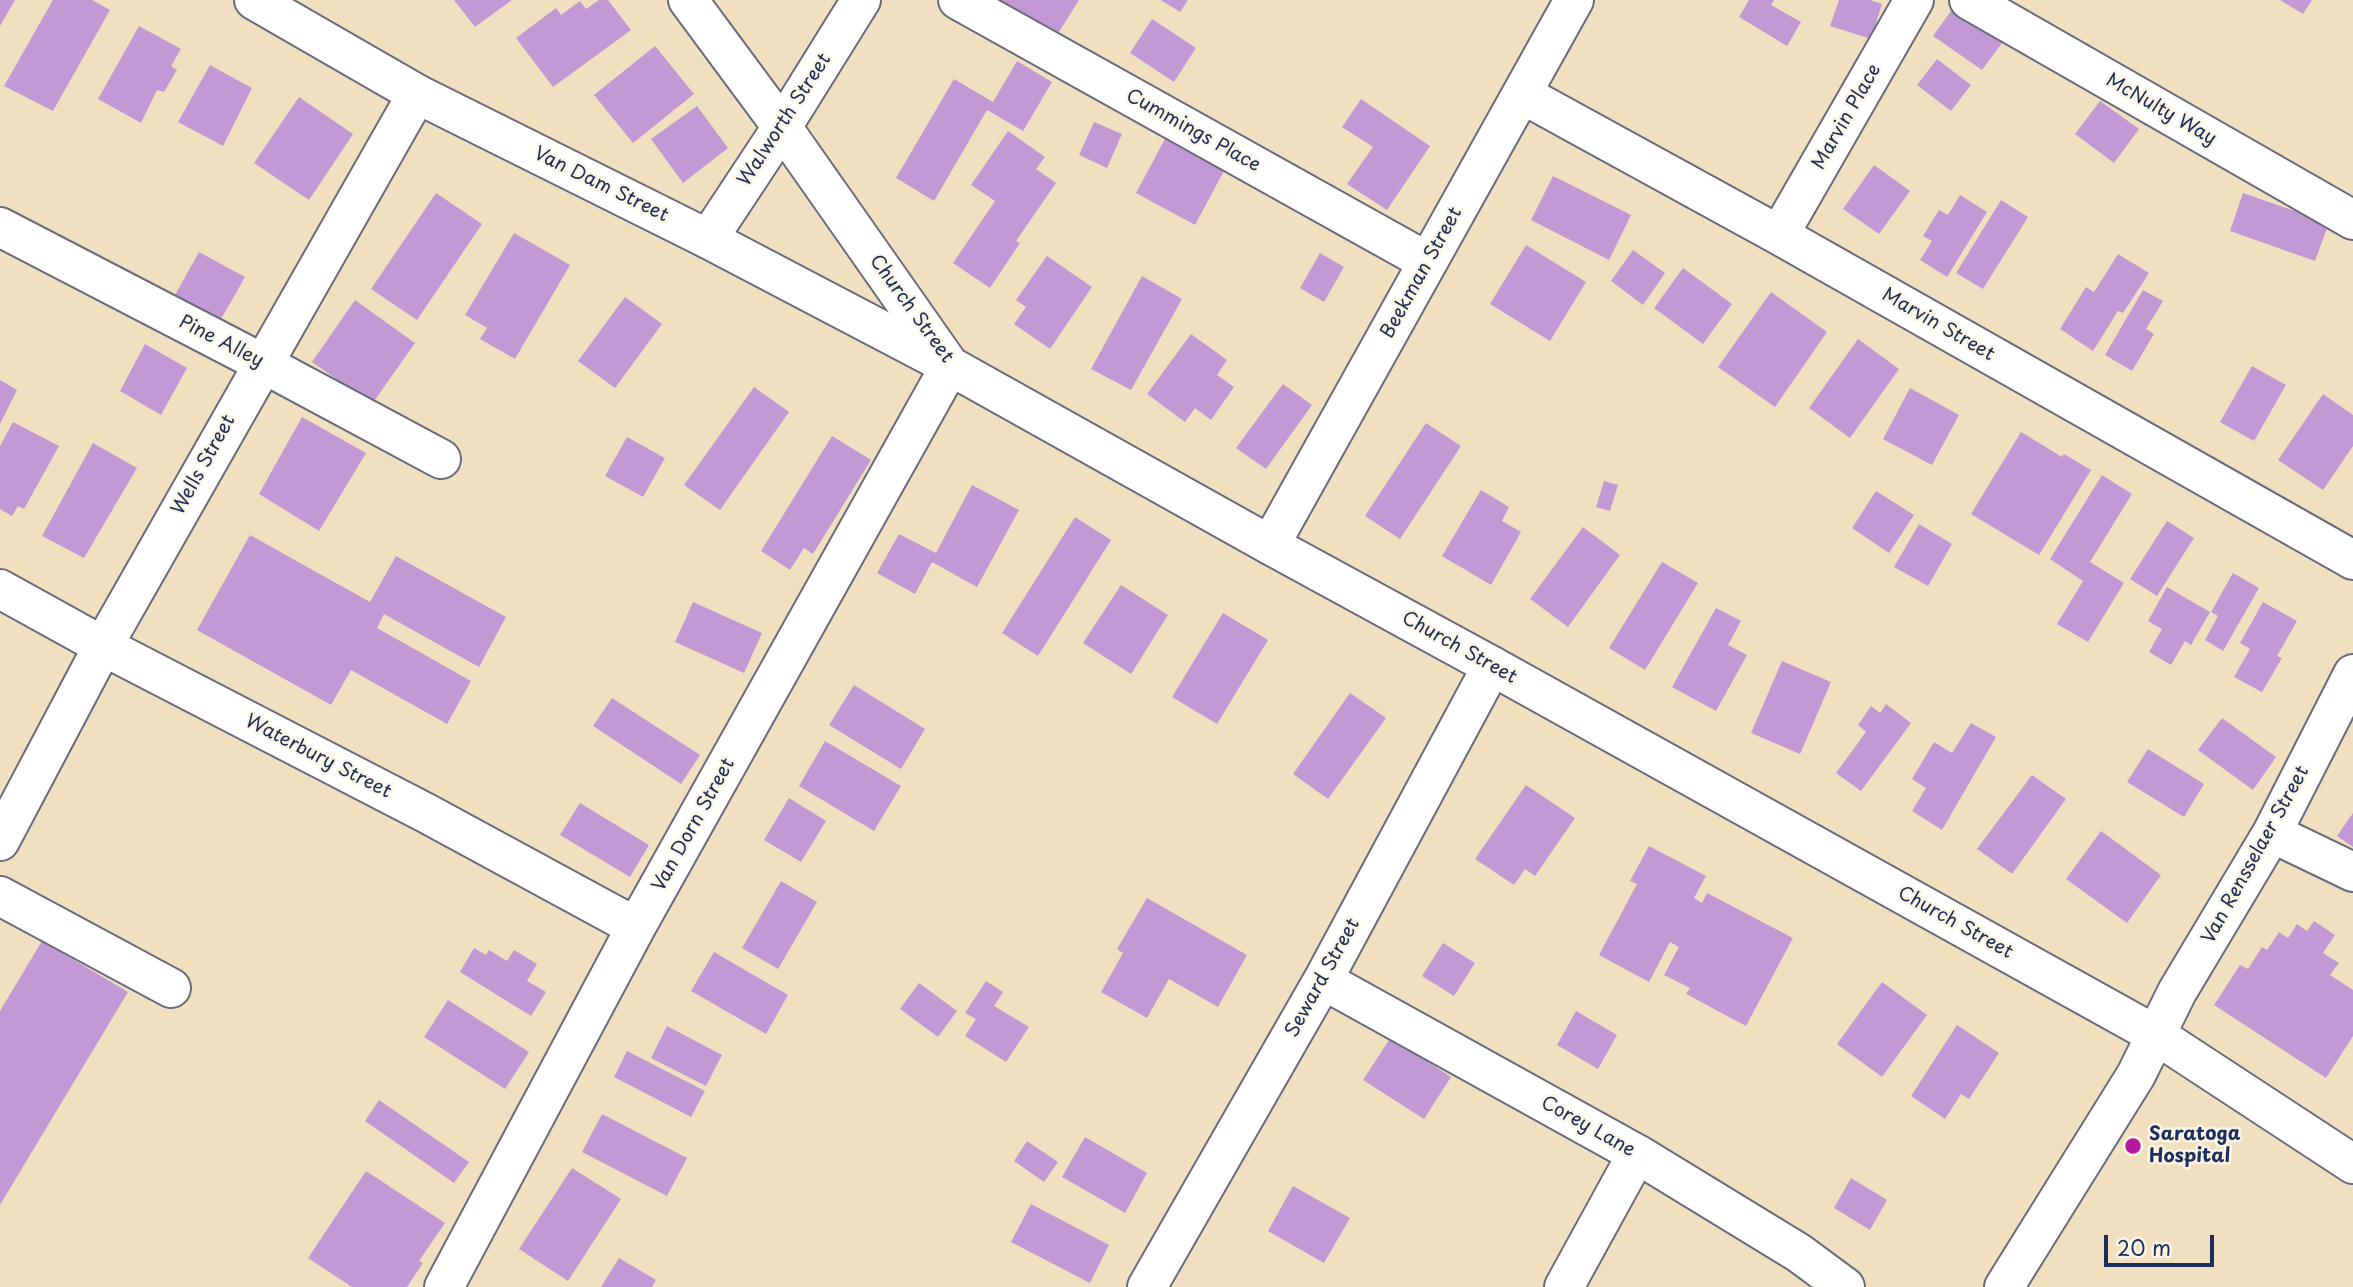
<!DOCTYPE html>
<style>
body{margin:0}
#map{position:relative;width:2353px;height:1287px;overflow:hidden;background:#f1e0c0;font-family:"Playpen Sans",sans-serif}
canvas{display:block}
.scale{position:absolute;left:2104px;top:1235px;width:110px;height:32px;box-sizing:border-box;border:4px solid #1b2f5e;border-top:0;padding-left:9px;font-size:21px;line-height:24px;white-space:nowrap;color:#1b2f5e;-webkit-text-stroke:5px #fcf5e5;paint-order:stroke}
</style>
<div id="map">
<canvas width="2353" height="1287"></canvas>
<div class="scale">20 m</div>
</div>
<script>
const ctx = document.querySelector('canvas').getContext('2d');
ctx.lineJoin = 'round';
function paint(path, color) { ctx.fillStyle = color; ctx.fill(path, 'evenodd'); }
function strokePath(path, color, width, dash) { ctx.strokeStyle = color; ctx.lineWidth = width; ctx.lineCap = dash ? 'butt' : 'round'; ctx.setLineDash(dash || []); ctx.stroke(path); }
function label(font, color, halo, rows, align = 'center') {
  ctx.font = font + ' "Playpen Sans",sans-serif'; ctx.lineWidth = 5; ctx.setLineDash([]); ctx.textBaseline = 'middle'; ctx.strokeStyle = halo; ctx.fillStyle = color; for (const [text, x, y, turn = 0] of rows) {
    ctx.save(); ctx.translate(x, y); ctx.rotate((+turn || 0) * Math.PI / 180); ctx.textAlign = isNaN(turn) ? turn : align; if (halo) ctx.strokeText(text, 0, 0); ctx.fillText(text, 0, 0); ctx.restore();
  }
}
paint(new Path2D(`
 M0 0H15L0 26Z
 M53 0H92L110 10 53 111 4 86Z
 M454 0H512L475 27Z
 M599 0H608L631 30 553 87 516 38 556 8 561 15 580 1 586 9Z
 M991 0H1079L1054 40Z
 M1161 0H1188L1180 12Z
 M1749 0H1774L1771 5 1801 22 1787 46 1739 17Z
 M1839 0H1870L1882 4 1871 39 1830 26Z
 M2280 0H2312L2303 14Z
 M1956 4 2005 39 1982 70 1933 36Z
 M1152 19 1196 48 1174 82 1130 53Z
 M139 26 181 49 171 66 177 70 164 92 157 90 141 123 98 99Z
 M655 46 694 94 633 143 594 95Z
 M1937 59 1971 85 1951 111 1917 85Z
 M1017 61 1052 82 1023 131 987 110 934 201 896 178 954 79 993 102Z
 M210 65 252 88 223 146 178 122Z
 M299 97 353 134 309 200 254 163Z
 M1361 99 1430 146 1387 210 1347 184 1373 147 1342 127Z
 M2100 101 2139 129 2114 163 2075 134Z
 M697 106 728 148 683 183 651 139Z
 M1094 122 1122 134 1107 168 1079 155Z
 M1008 131 1045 157 1036 169 1056 183 1016 241 1020 243 990 288 953 263 995 201 971 185Z
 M1166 137 1225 169 1195 225 1136 193Z
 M1874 165 1910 191 1879 234 1843 209Z
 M1553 176 1631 215 1609 260 1531 220Z
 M436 193 482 224 417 320 371 289Z
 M2243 193 2329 223 2315 261 2230 231Z
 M1960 195 1987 212 1947 277 1920 260 1932 241 1923 236 1939 210 1948 215Z
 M2001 200 2028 217 1983 289 1956 273Z
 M514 233 570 265 515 359 480 339 487 328 465 315Z
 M1526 245 1586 282 1550 341 1490 304Z
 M1633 250 1665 273 1643 305 1611 281Z
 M199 252 245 277 220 321 175 295Z
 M1320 253 1344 267 1324 302 1300 288Z
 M2118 254 2149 273 2123 313 2118 311 2093 351 2060 329 2086 287 2094 292Z
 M1047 256 1092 287 1050 349 1014 324 1026 307 1016 300Z
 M1683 268 1732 304 1703 344 1654 308Z
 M1142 276 1182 299 1131 390 1091 369Z
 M2143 290 2163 301 2146 329 2154 334 2132 371 2105 355Z
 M1771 292 1827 332 1775 407 1718 367Z
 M625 297 662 324 615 388 578 361Z
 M355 300 415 343 372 404 312 362Z
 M1191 334 1227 360 1217 375 1234 387 1211 420 1195 408 1185 422 1147 394Z
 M1858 339 1899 369 1850 438 1809 408Z
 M145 344 187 368 161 415 120 391Z
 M2252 366 2286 385 2254 441 2220 422Z
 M0 380 17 390 0 424Z
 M1283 384 1312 405 1266 469 1236 448Z
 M754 387 789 412 720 510 684 485Z
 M1910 388 1959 415 1932 465 1883 439Z
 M2323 394 2353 415V446L2323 490 2278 460Z
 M302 417 366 453 319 531 259 494Z
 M13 422 59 446 24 509 18 506 12 516 0 509V446Z
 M1426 423 1461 446 1400 539 1365 516Z
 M2021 432 2062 457 2064 454 2091 470 2039 555 1971 514Z
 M832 436 871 460 813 554 804 548 790 570 761 551Z
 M627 437 665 458 643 497 605 476Z
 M93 443 137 468 84 558 42 536Z
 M2102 475 2132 494 2090 562 2124 583 2088 642 2057 624 2083 581 2050 559Z
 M1604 481 1618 485 1610 511 1596 507Z
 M972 485 1019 510 977 587 932 562 915 594 877 573 899 534 936 553Z
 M1481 490 1509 507 1502 521 1521 532 1491 585 1442 556Z
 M1876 491 1914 515 1889 553 1852 528Z
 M1075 517 1111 540 1038 656 1002 633Z
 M2167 521 2194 538 2157 596 2130 579Z
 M1919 524 1952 544 1928 586 1894 567Z
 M1583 527 1620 555 1568 627 1530 599Z
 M250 535 370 602 396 556 506 617 479 667 384 614 377 628 471 681 447 724 351 670 331 705 197 630Z
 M1662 562 1698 583 1645 670 1609 648Z
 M2233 573 2259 588 2223 651 2205 640 2218 616 2211 612Z
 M1121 585 1168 615 1131 674 1083 643Z
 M2167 587 2210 612 2191 645 2185 641 2171 665 2149 652 2162 629 2148 621Z
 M693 602 762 633 744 673 675 642Z
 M2263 602 2297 621 2277 656 2282 658 2262 692 2234 677 2250 649 2240 643Z
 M1716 608 1741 621 1728 645 1747 655 1716 711 1672 687Z
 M1223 613 1268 640 1217 724 1172 697Z
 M1782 661 1831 682 1800 754 1751 733Z
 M854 685 925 729 901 769 829 725Z
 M1350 693 1386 718 1328 799 1293 774Z
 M612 698 700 755 681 784 593 726Z
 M1886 704 1911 723 1861 791 1836 773 1866 732 1858 725 1871 706 1880 713Z
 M2222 718 2276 757 2253 790 2198 750Z
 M1971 723 1996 737 1942 830 1912 811 1926 788 1912 779 1934 742 1952 753Z
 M825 741 901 786 874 831 799 786Z
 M2148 749 2204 784 2184 817 2127 782Z
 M2032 775 2066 799 2012 874 1977 849Z
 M1526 785 1575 818 1535 876 1525 869 1514 885 1475 859Z
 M789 798 826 821 801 862 764 840Z
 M580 803 649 845 630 877 560 835Z
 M2353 813V847L2337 836Z
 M2101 831 2161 875 2127 923 2066 879Z
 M1649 846 1706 876 1694 898 1702 903 1707 893 1793 938 1746 1026 1686 994 1690 988 1664 975 1679 947 1670 942 1649 982 1599 955 1637 884 1630 881Z
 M781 881 817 902 778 969 742 948Z
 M1147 898 1247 955 1218 1007 1169 979 1147 1018 1101 992 1123 953 1117 949Z
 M2314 921 2335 935 2323 953 2339 963 2330 975 2353 990V1036L2326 1078 2214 1005 2240 965 2248 969 2262 947 2267 950 2279 932 2288 938 2297 924 2307 931Z
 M42 941 128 992 0 1205V1011Z
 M1443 943 1475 963 1454 996 1422 976Z
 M474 948 486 955 489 950 507 961 514 950 537 964 527 981 546 992 531 1016 460 972Z
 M714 952 788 995 766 1034 691 991Z
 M986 981 1003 992 994 1006 1029 1027 1006 1062 965 1036 976 1019 965 1013Z
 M1882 982 1927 1015 1882 1077 1837 1044Z
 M919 983 957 1011 938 1037 900 1009Z
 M448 1000 529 1052 505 1089 424 1037Z
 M1576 1011 1617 1035 1598 1069 1557 1045Z
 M1957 1025 1999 1053 1969 1099 1961 1094 1945 1119 1911 1096Z
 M667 1026 722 1055 706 1086 651 1058Z
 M1391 1037 1451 1077 1424 1119 1363 1080Z
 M627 1051 705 1091 691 1117 614 1077Z
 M379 1100 469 1162 454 1183 365 1121Z
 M602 1114 687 1158 667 1196 582 1152Z
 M1085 1137 1147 1173 1125 1213 1062 1177Z
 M1027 1141 1058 1162 1044 1182 1014 1161Z
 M572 1168 621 1199 568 1281 519 1249Z
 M366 1171 445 1223 419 1261 423 1263 407 1287H352L308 1258Z
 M1851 1178 1887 1200 1870 1230 1834 1208Z
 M1293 1186 1350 1218 1324 1263 1268 1231Z
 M1031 1204 1109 1245 1090 1283 1011 1242Z
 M619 1258 656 1280 652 1287H601Z`), '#c299d4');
const minor = new Path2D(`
 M958 0 1428 262
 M1969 0 2353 220
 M1522 94 1779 235 2353 560
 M0 227 262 363 441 459
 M1779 235 1914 0
 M708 239 782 127 861 0
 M1270 545 1574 0
 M0 589 103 646 426 813 636 927
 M2272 833 2353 872
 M0 841 103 646 417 94
 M0 896 171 988
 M1323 980 1637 1154 1799 1253 1845 1287
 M444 1287 636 927 950 366
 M1147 1287 1323 980 1492 666
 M1564 1287 1637 1154
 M2004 1287 2136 1075 2177 992 2272 833 2353 674`);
const major = new Path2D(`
 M254 0 417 94 708 239 950 366 1270 545 1492 666 2156 1035 2353 1164
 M688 0 782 127 947 362`);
strokePath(minor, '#666d80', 42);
strokePath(major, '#666d80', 42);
strokePath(minor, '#fff', 38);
strokePath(major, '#fff', 38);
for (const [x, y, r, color] of [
 [2133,1146,9,"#b5179e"]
]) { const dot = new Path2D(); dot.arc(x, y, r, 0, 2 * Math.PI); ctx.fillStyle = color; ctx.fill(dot); strokePath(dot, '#fcf5e5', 2.5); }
label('19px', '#1b2f5e', '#fcf5e5', [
 ["McNulty Way",2161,110,30],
 ["Marvin Place",1847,117,-60],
 ["Walworth Street",785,120,-57],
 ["Cummings Place",1193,131,29],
 ["Van Dam Street",601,185,26],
 ["Beekman Street",1422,273,-61],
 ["Church Street",911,309,54],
 ["Marvin Street",1938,325,30],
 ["Pine Alley",221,342,27],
 ["Wells Street",204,465,-61],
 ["Church Street",1459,648,29],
 ["Waterbury Street",318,757,27],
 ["Van Dorn Street",694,825,-61],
 ["Van Rensselaer Street",2256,855,-61],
 ["Church Street",1955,923,29],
 ["Seward Street",1323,978,-61],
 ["Corey Lane",1588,1127,29]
]);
label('bold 19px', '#1b2f5e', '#fcf5e5', [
 ["Saratoga",2149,1135],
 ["Hospital",2149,1157]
], 'left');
</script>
